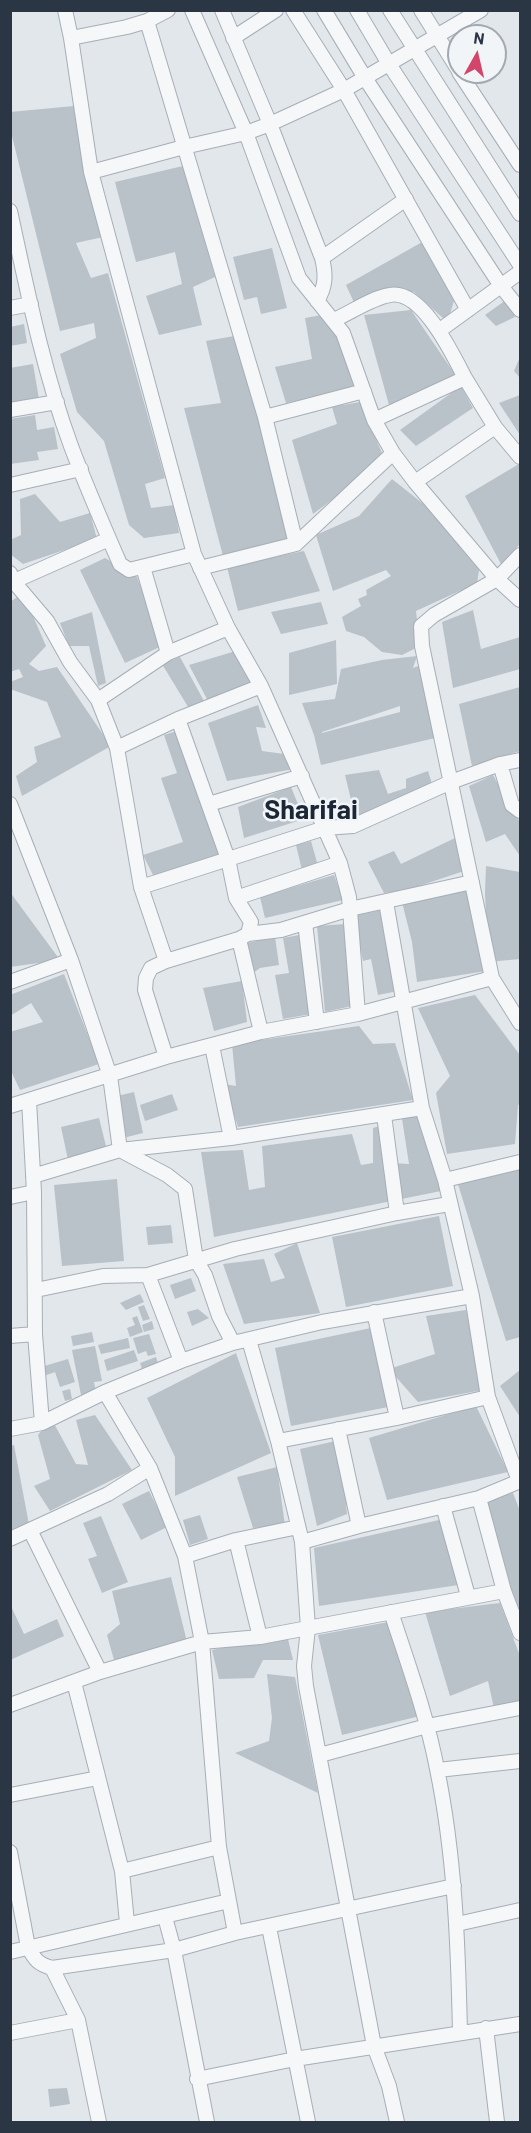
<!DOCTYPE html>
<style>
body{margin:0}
#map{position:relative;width:531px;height:2133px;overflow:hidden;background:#e2e7eb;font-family:Barlow,sans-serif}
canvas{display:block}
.frame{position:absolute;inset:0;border:12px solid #2a3644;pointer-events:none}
.north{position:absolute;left:447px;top:24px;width:60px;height:60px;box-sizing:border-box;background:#f2f5f8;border:2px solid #a2a9b0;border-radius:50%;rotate:8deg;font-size:16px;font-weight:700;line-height:24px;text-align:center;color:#2a3644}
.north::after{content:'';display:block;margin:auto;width:21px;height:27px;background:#d3456a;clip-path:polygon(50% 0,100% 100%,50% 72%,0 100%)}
</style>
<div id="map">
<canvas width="531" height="2133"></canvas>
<div class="frame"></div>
<div class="north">N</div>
</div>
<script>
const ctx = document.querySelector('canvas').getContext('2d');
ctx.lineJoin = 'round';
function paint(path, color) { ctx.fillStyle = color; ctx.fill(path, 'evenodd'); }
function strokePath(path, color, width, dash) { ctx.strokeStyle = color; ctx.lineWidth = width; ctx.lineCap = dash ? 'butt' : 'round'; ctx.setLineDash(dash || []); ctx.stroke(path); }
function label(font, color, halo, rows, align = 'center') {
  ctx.font = font + ' Barlow,sans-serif'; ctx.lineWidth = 5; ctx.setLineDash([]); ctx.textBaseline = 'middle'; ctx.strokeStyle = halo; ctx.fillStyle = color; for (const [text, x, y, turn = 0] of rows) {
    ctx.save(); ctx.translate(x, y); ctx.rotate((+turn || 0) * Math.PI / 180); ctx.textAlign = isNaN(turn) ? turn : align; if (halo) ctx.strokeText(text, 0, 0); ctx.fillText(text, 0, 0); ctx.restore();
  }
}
paint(new Path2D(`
 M74 106 103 237 76 243 91 278 108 273 165 478 145 484 151 508 174 505 179 533 144 538 129 525 104 441 77 412 60 354 96 338 94 323 60 331 10 128V112Z
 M183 166 215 277 193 287 202 325 159 335 146 296 182 284 175 252 136 262 115 182Z
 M424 241 454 301 449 317 444 319 414 292 386 290 357 309 346 285Z
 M272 248 287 308 261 314 257 297 244 300 233 257Z
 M506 300 515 317 496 326 485 315Z
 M411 310 456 376 391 412 364 315Z
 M322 315 339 335 356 388 286 403 275 367 312 359 305 318Z
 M24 324 27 343 10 346V327Z
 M240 335 289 545 223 556 184 408 221 403 206 341Z
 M520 357V378L514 371Z
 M33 364 39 399 10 403V368Z
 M461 386 473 408 416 446 400 430Z
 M520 395V435L499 403Z
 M360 402 385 460 313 514 292 440 337 424 332 407Z
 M35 415 37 430 54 427 58 449 37 452 39 460 10 464V419Z
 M519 464 520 544 501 564 465 496Z
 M392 479 426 506 479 570 477 583 416 611 420 646 402 655 382 652 364 637 346 631 342 617 361 606 358 599 367 595 366 590 391 576 386 570 333 591 316 535 359 516Z
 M35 494 60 522 90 513 97 539 23 564 10 554V540L21 535 20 499Z
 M304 551 320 591 238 611 227 567Z
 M105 558 137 577 162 646 125 663 80 570Z
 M23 593 46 646 29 664 39 671 57 667 111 746 22 796 16 776 37 762 34 747 61 737 47 702 10 689V682L23 677 19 669 10 672V602Z
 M321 602 328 624 281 634 271 612Z
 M473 610 481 649 520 637V669L453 688 442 622Z
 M92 612 106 683 98 686 89 646H69L60 623Z
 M336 640 337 684 289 695V653Z
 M239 650 251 683 208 701 189 665Z
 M417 656 413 668 421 665 435 738 321 765 314 735 302 703 335 699 341 669 382 660ZM400 706V712L322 733V732Z
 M180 657 204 701 190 710 162 664Z
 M520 687V751L472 766 459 704Z
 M258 705 266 728 256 727 262 751 284 754 294 769 227 781 208 723Z
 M180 730 224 858 154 877 143 855 183 842 161 778 177 773 164 735Z
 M379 770 388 794 406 788V779L428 771 434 790 356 820 345 775Z
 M493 775 517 819 520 820V856L505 834 486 842 469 786Z
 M291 787 304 819 244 838 238 807Z
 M455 838 464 871 407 890 384 893 368 862 394 851 401 864Z
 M311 841 318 866 302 870 296 845Z
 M486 866 520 872V959L488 962 485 893Z
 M334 875 343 900 265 918 260 897Z
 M466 888 486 971 417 982 412 942 401 898Z
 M10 892 60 960 10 967Z
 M382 910 398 991 378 995 371 959 363 961 354 916Z
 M345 924 352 1006 325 1012 317 926Z
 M299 935 311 1014 283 1019 275 975 289 973 283 938Z
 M275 937 279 965 260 968 253 973 247 943Z
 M64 974 99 1064 20 1090 10 1069V1032L43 1022 31 1003 10 1016V995Z
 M242 981 247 1022 214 1031 203 988Z
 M475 995 520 1055V1104L518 1105 515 1144 447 1154 436 1093 450 1076 418 1008Z
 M359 1026 373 1044 395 1043 413 1100 238 1127 224 1084 236 1086 232 1044Z
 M134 1092 143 1133 123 1138 113 1097Z
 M172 1094 178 1110 145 1121 140 1105Z
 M401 1112 418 1114 441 1191 214 1237 201 1152 243 1150 249 1190 265 1187 262 1146 352 1134 361 1165 373 1163V1128L393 1122 391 1163 409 1164Z
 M99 1118 107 1150 68 1160 61 1127Z
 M520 1166V1337L506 1341 458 1184Z
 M117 1179 124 1261 62 1266 54 1185Z
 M439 1216 453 1286 346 1307 332 1237Z
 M171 1225 173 1243 148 1245 146 1227Z
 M297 1243 320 1313 244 1324 223 1264 264 1259 271 1282 285 1278 274 1254Z
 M191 1278 196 1291 175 1299 170 1285Z
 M140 1294 144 1302 126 1310 120 1303Z
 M144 1305 150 1319 143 1321 138 1307Z
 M198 1309 209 1318 192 1326 187 1312Z
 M466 1310 483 1390 418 1402 389 1369 435 1354 426 1316Z
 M137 1316 143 1332 130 1337 127 1328 135 1325 132 1318Z
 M152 1321 154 1329 144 1332 142 1325Z
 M371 1328 388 1407 291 1426 275 1348Z
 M92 1332 94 1342 73 1346 71 1336Z
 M149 1334 156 1354 148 1356 146 1351 138 1354 133 1338Z
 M128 1338 130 1348 101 1354 98 1345Z
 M95 1346 102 1381 94 1382 96 1392 81 1395 72 1350Z
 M134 1350 138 1361 107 1371 104 1360Z
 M236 1353 271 1453 175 1496V1457L147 1398Z
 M156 1357 158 1363 142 1369 140 1363Z
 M68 1359 75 1382 60 1387 55 1372 44 1376 41 1367Z
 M520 1370V1417L500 1386Z
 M70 1389 72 1399 65 1401 62 1391Z
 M476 1406 508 1472 387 1500 369 1438Z
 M95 1415 132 1470 50 1511 34 1486 50 1479 38 1435 51 1418 76 1464 88 1465 76 1420Z
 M340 1440 347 1514 317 1526 300 1449Z
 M14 1445 30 1530 10 1532V1446Z
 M277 1467 285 1526 253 1528 237 1477Z
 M149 1491 167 1527 141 1540 122 1504Z
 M513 1493 520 1511V1613H518L487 1500Z
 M200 1515 208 1539 190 1545 183 1520Z
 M101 1516 128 1582 102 1593 88 1559 97 1556 83 1523Z
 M439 1520 465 1584 319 1606 314 1548Z
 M171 1577 187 1642 114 1660 107 1635 120 1624 112 1591Z
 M500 1603 520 1656V1701L495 1713 488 1681 450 1696 425 1612Z
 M10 1604 24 1634 57 1619 64 1636 10 1660Z
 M394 1621 424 1715 342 1735 318 1635Z
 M287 1635 293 1660H263L254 1678 219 1679 212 1650Z
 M267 1674 295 1677 318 1793 235 1753 269 1741 272 1718Z
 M67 2088 70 2104 50 2107 48 2089Z`), '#b9c1c9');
const street = new Path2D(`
 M65 10 71 38 91 172 194 554 228 628 261 686 340 863 349 897 358 1014
 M192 10 246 133 299 278 343 333 374 420 393 453 296 544 200 568
 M222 10 270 124 322 258 406 199
 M293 10 344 90 468 310
 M324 10 365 78 501 286 520 310
 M357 10 389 64 520 265
 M390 10 520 214
 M421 10 459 71
 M147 21 265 417 296 544
 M71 38 127 27 147 21 168 10
 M233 38 276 10
 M459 72 520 165
 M91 172 184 147 246 133 270 124 344 90 481 10
 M10 211C27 289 43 370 71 446 86 486 103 525 120 564L129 570 194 554
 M317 301C326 286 326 275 322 258
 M10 308 31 304
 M334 320C352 312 371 298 390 295 422 289 453 355 465 378L374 420
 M440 330 520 272
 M465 378 495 427 520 457
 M10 410 57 402
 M265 417 364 391
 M393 453 415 482 497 579 520 555
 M415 482 495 427
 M10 485 81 469
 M143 567 168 653
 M10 573 14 582 47 621 70 662 98 700 117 748 141 887 166 961
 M10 583 109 539
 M520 600 497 579 434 615 421 626 422 646 492 978 520 1023
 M98 700 168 653 228 628
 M178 719 228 859 236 898 251 922 248 934
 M117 748 178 719 261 686
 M500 764 512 805 520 811
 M10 804 71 960 110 1076 120 1150
 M209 804 302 776
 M141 887 325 828 353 826 451 782 500 764 520 760
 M236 898 340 863
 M305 923 317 1022
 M239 939 261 1032
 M10 982 71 960
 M212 1046 231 1138
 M166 1057 145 990 146 978 151 968 166 961 239 939 248 934 281 930 350 909 472 882
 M29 1100 34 1192 35 1334 42 1423
 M10 1106 166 1057 261 1032 358 1014 492 978
 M384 1115 397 1213
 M120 1150 167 1175 185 1189 196 1260 205 1275 219 1316 233 1343
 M33 1176 120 1150 231 1138 422 1108
 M445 1180 520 1162
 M10 1197 34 1192
 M148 1275 181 1361
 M36 1290 103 1276 148 1275 235 1249 397 1213 449 1204
 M374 1312 397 1418
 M10 1336 35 1334
 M249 1340 278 1441 302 1542 308 1628 304 1666 306 1686 374 2046 389 2086 397 2122
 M105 1392 150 1468 185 1556 202 1642 219 1847 235 1933
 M488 1397 519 1481
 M10 1429 42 1423 105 1392 181 1361 233 1343 322 1322 472 1296
 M338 1429 359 1526
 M278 1441 397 1418 488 1397 472 1296 445 1180 422 1108 386 902
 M479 1498 504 1591 520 1633
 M443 1506 468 1596
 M30 1530 100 1672
 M10 1539 108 1494 150 1468
 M236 1540 260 1637
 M302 1542 359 1526 479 1498 520 1481
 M185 1556 236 1540 298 1527
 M391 1612C408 1664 427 1716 437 1769 455 1856 458 1944 460 2032
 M74 1682 122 1871 127 1923
 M10 1705 100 1672 202 1642 260 1637 504 1591 515 1620 520 1619
 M320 1755 427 1726 520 1708
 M438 1770 520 1761
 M10 1795 98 1778
 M10 1852 28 1947C35 1960 38 1964 52 1968L174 1950 235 1933 454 1886
 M122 1871 219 1847
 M165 1917 174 1950 207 2122
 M457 1924 520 1910
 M269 1927 308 2122
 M10 1952 229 1901
 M52 1968 78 2020 99 2122
 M486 2028 497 2122
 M10 2033 78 2020
 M197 2079 295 2059 520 2024`);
strokePath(street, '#a7aeb6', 16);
strokePath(street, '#f5f7f9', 14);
label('bold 27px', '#1c2735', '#f2f5f8', [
 ["Sharifai",311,810]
]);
</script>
